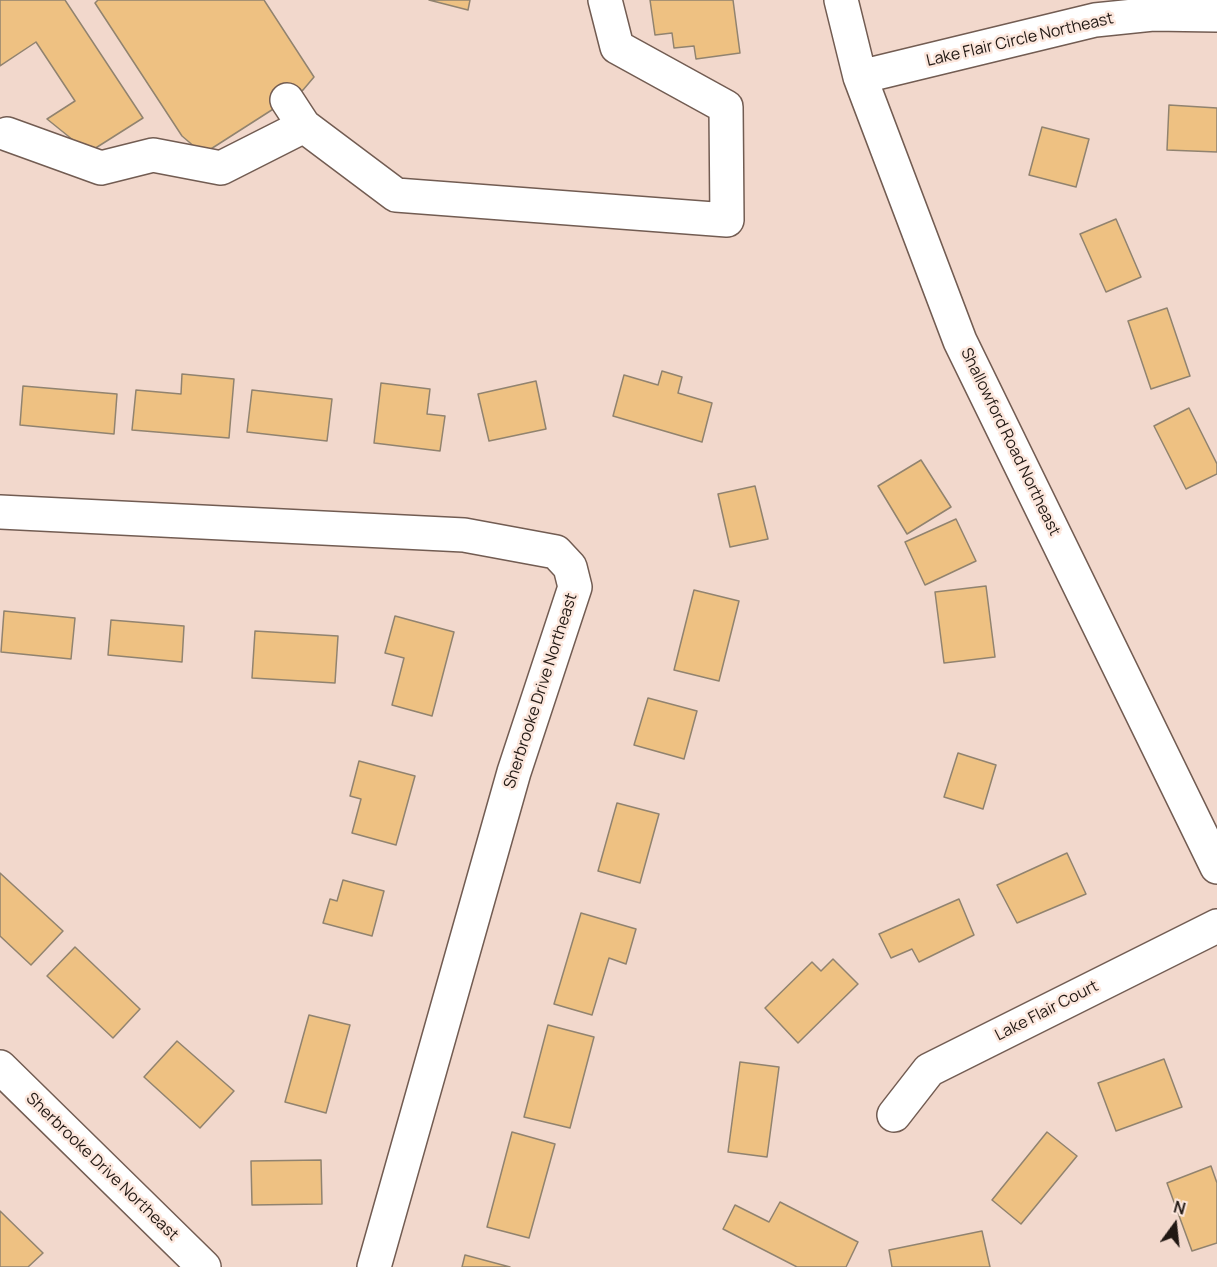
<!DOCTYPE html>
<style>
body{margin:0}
#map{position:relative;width:1217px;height:1267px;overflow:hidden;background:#f2d8cc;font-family:Manrope,sans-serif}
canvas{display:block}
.north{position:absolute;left:1145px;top:1195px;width:60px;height:60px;-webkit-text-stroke:4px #fce7dd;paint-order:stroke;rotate:15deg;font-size:16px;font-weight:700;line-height:24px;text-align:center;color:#211813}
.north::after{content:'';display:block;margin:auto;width:21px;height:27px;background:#211813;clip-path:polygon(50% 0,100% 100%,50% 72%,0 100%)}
</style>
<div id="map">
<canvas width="1217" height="1267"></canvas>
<div class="north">N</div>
</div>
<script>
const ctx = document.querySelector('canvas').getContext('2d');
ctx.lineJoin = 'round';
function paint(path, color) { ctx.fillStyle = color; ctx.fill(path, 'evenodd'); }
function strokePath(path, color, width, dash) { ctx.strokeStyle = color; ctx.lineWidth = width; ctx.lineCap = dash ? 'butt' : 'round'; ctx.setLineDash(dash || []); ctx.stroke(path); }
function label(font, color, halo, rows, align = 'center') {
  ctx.font = font + ' Manrope,sans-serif'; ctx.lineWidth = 5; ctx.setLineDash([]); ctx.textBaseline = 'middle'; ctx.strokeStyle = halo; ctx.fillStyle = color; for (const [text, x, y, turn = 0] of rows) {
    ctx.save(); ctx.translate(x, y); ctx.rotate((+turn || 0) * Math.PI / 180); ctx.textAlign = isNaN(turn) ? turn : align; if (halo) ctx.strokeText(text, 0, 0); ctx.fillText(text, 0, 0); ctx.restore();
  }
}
const building = new Path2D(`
 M0 0H65L143 118 83 156 73 140 47 119 75 101 36 42 0 66Z
 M98 0H264L314 77 303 90 203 154 182 136 95 3Z
 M429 0H470L468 10Z
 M650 0H733L740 53 696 59 694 46 674 48 672 33 655 35Z
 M1169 105 1217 108V152L1167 150Z
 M1042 127 1089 139 1076 187 1029 175Z
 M1116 219 1141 277 1106 292 1080 234Z
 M1167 308 1190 376 1151 389 1128 321Z
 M662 371 682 377 678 393 712 403 702 442 613 416 624 375 658 385Z
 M182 374 234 379 229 438 132 430 136 390 181 394Z
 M536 381 546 429 489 441 478 394Z
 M381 383 430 389 427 414 445 416 440 451 374 443Z
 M23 386 117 394 114 434 20 425Z
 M252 390 332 399 327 441 247 432Z
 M1189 408 1217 464V474L1186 489 1154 426Z
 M921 460 951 507 907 534 878 486Z
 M755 486 768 539 730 547 718 494Z
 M956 519 976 561 925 585 905 542Z
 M986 586 995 657 944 663 935 592Z
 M694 590 739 601 719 681 674 670Z
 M4 611 75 618 71 659 1 652Z
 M395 616 454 632 432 716 392 705 404 658 385 653Z
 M111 620 184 626 182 662 108 655Z
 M255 631 338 636 335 683 252 678Z
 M648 698 697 711 684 759 634 745Z
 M958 753 996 765 983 809 944 797Z
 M359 761 415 776 396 845 352 833 361 799 350 796Z
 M617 803 659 814 640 883 598 871Z
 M1067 853 1086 894 1017 923 997 885Z
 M0 873 63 931 31 965 0 936Z
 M343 880 384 891 372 936 323 923 330 899 337 901Z
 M959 899 974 935 919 962 912 949 891 958 879 934Z
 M581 913 636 929 626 964 609 958 592 1015 554 1004Z
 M75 947 140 1009 113 1038 47 976Z
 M833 959 858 984 798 1043 765 1008 812 962 821 971Z
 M309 1015 350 1025 326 1113 285 1102Z
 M548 1025 594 1037 570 1128 524 1117Z
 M177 1041 234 1091 200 1128 144 1077Z
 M1164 1059 1182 1107 1116 1131 1098 1083Z
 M740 1062 779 1067 767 1157 728 1152Z
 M512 1132 555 1144 529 1238 487 1227Z
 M1047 1132 1077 1156 1021 1224 992 1200Z
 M321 1160 322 1204 252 1205 251 1161Z
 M1211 1166 1217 1183V1243L1192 1251 1167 1183Z
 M780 1202 858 1242 846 1267H797L723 1229 735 1205 769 1222Z
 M0 1211 43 1253 28 1267H0Z
 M982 1231 990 1267H892L889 1250Z
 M465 1255 510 1267H462Z`);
paint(building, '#eec182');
strokePath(building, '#91836f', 1.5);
const minor = new Path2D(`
 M841 0 860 77 960 341 1217 867
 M860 77 1095 20 1153 14 1217 15
 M287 100 304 126
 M7 134 101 168 153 155 221 168 304 126 396 195 727 220 726 107 617 47 605 0
 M0 512 464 535 556 552 570 567 575 587 514 772 374 1267
 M0 1067 204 1267
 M894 1115 929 1070 1217 926`);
strokePath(minor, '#725c52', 36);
strokePath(minor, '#fff', 33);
label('16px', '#211813', '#fce7dd', [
 ["Lake Flair Circle Northeast",1020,40,-13],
 ["Shallowford Road Northeast",1010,442,64],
 ["Sherbrooke Drive Northeast",541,691,-72],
 ["Lake Flair Court",1047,1011,-27],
 ["Sherbrooke Drive Northeast",102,1167,44]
]);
</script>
